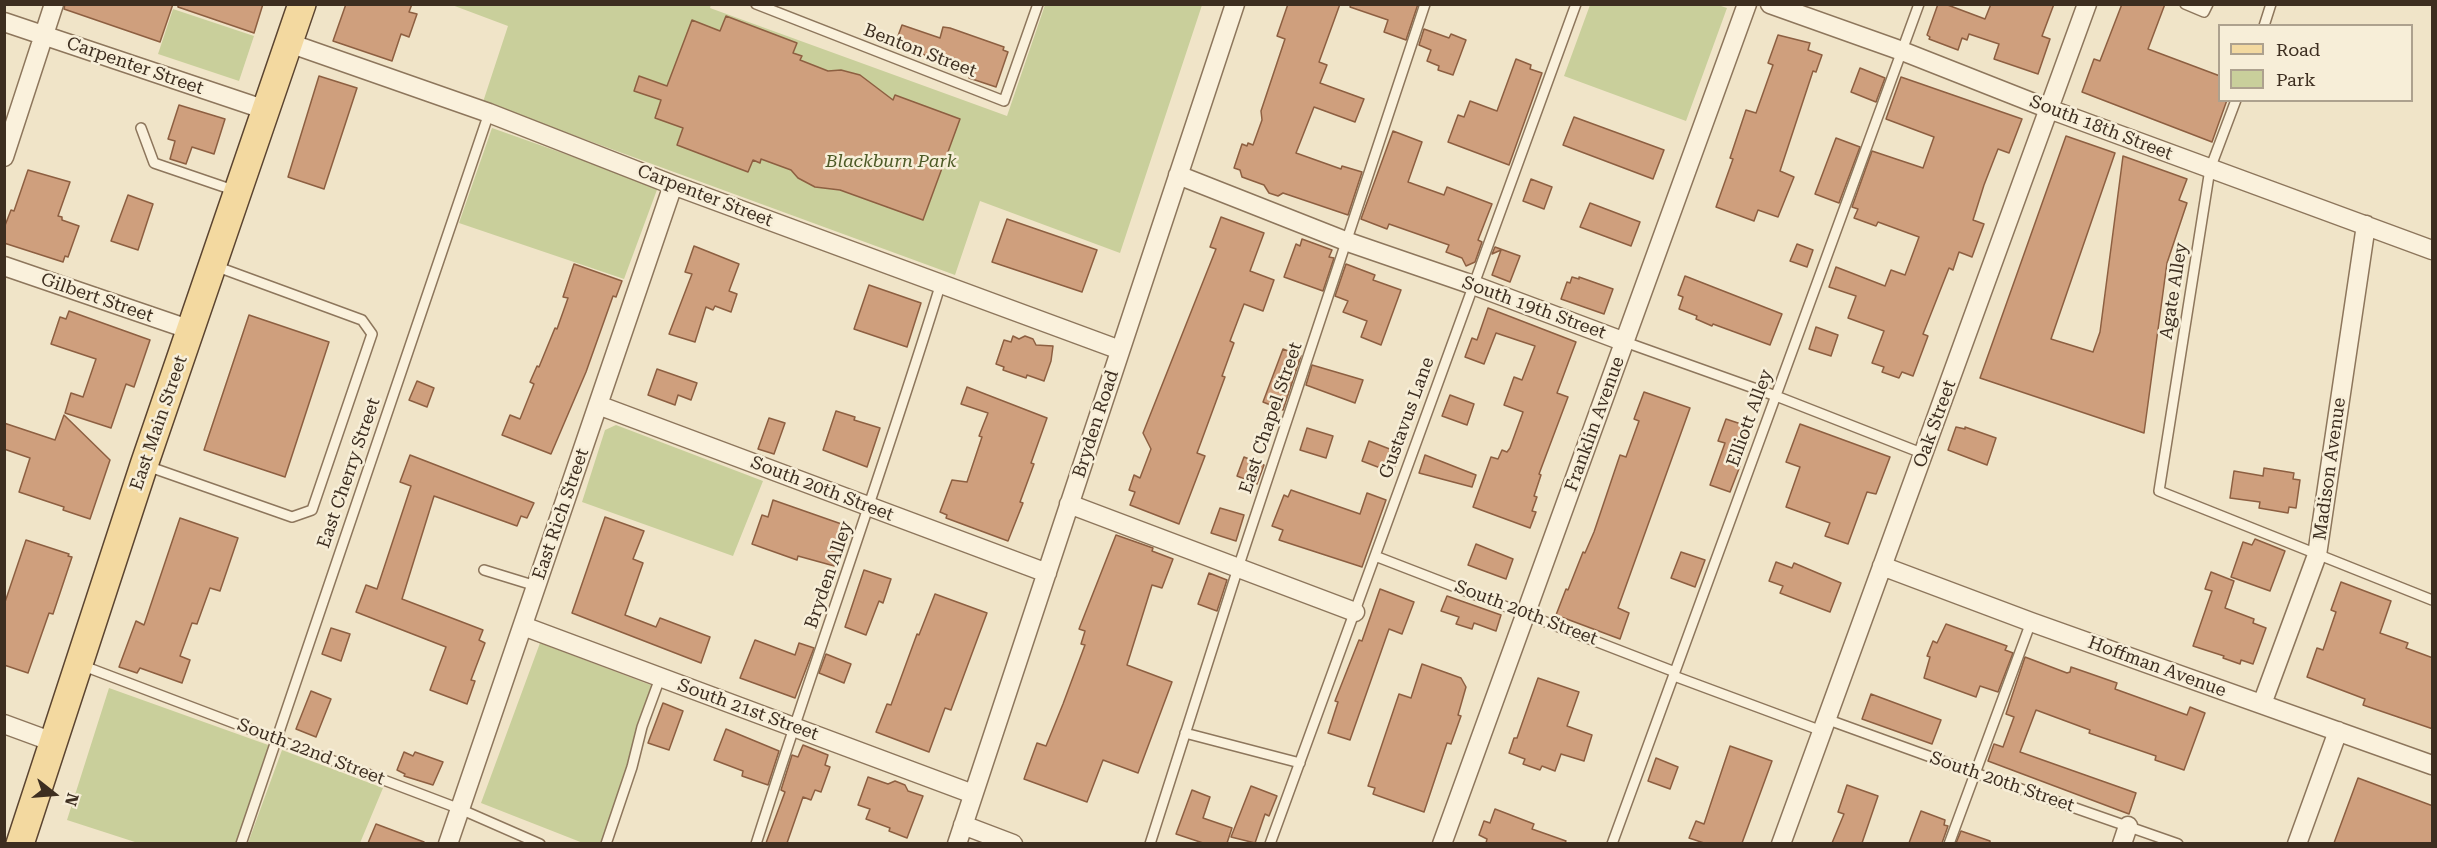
<!DOCTYPE html>
<style>
body{margin:0}
#map{position:relative;width:2437px;height:848px;overflow:hidden;background:#f0e4c8;font-family:"Roboto Serif",serif}
canvas{display:block}
.frame{position:absolute;inset:0;border:6px solid #3d2e20;pointer-events:none}
.legend{position:absolute;left:2218px;top:24px;width:195px;height:78px;box-sizing:border-box;background:#f7eed8;border:2px solid #ada18e;margin:0;padding:8px 10px;list-style:none;font-size:18px;color:#3d2e20}
.legend li{display:flex;align-items:center;gap:12px;height:30px}
.legend b{width:30px;border:2px solid #ada18e}
.north{position:absolute;left:24px;top:764px;width:60px;height:60px;-webkit-text-stroke:4px #f7eed8;paint-order:stroke;rotate:107deg;font-size:16px;font-weight:700;line-height:24px;text-align:center;color:#3d2e20}
.north::after{content:'';display:block;margin:auto;width:21px;height:27px;background:#3d2e20;clip-path:polygon(50% 0,100% 100%,50% 72%,0 100%)}
</style>
<div id="map">
<canvas width="2437" height="848"></canvas>
<div class="frame"></div>
<ul class="legend">
<li><b style="height:8px;background:#f3d9a0"></b>Road</li>
<li><b style="height:16px;background:#c9cf9b"></b>Park</li>
</ul>
<div class="north">N</div>
</div>
<script>
const ctx = document.querySelector('canvas').getContext('2d');
ctx.lineJoin = 'round';
function paint(path, color) { ctx.fillStyle = color; ctx.fill(path, 'evenodd'); }
function strokePath(path, color, width, dash) { ctx.strokeStyle = color; ctx.lineWidth = width; ctx.lineCap = dash ? 'butt' : 'round'; ctx.setLineDash(dash || []); ctx.stroke(path); }
function label(font, color, halo, rows, align = 'center') {
  ctx.font = font + ' "Roboto Serif",serif'; ctx.lineWidth = 5; ctx.setLineDash([]); ctx.textBaseline = 'middle'; ctx.strokeStyle = halo; ctx.fillStyle = color; for (const [text, x, y, turn = 0] of rows) {
    ctx.save(); ctx.translate(x, y); ctx.rotate((+turn || 0) * Math.PI / 180); ctx.textAlign = isNaN(turn) ? turn : align; if (halo) ctx.strokeText(text, 0, 0); ctx.fillText(text, 0, 0); ctx.restore();
  }
}
paint(new Path2D(`
 M452 5H711L710 8 1007 116 1045 5H1202L1120 253 980 201 955 275 483 102 508 26Z
 M1718 5 1727 8 1686 121 1564 76 1590 5Z
 M173 9 254 36 239 81 158 54Z
 M492 128 658 187 624 279 459 223Z
 M616 425 763 481 733 556 582 502 605 430Z
 M540 643 656 687 603 843H583L481 803Z
 M109 688 271 746 237 843H138L67 820Z
 M282 750 383 788 360 843H248Z`), '#c9cf9b');
const building = new Path2D(`
 M65 4H173L160 42 64 9Z
 M178 4H263L254 33 178 7Z
 M346 4H412L409 12 417 14 409 37 401 34 392 61 333 41Z
 M1288 4H1340L1319 62 1327 65 1320 83 1364 99 1355 122 1314 107 1296 153 1341 169 1342 166 1362 172 1348 215 1283 193 1278 196 1269 193 1264 185 1242 177 1240 170 1234 168 1242 144 1247 146 1248 143 1253 145 1262 120 1261 111 1285 39 1277 36Z
 M1351 4H1418L1406 40 1384 32 1388 20 1350 7Z
 M1938 4H1945L1985 19 1991 4H2054L2042 36 2050 39 2038 74 1994 59 1999 44 1969 34 1967 40 1962 38 1958 50 1929 39 1930 37 1927 35Z
 M2122 4H2165L2148 49 2220 76V100H2227L2212 142 2082 92 2094 59 2100 61Z
 M726 16 797 43 793 53 802 56 800 60 828 71 841 70 860 75 893 100 895 95 960 119 923 220 840 190 815 187 798 178 791 170 761 159 760 163 753 160 748 172 677 145 683 128 655 118 661 100 634 91 639 76 667 86 692 20 720 31Z
 M902 25 940 38 943 27 950 28 1004 47 1003 50 1008 52 996 87 969 78 971 72 895 44Z
 M1424 29 1449 38 1451 34 1466 40 1453 75 1438 70 1439 66 1427 61 1431 50 1419 45Z
 M1778 35 1810 43 1808 50 1822 55 1816 72 1813 71 1780 171 1794 177 1778 217 1758 210 1754 221 1716 207 1733 159 1730 158 1746 110 1756 113 1773 65 1768 63Z
 M1516 59 1531 65 1530 69 1542 73 1509 165 1448 142 1458 115 1464 117 1470 101 1497 111Z
 M1860 68 1885 78 1876 102 1851 92Z
 M319 76 357 88 324 189 288 177Z
 M1901 77 2022 119 2009 153 1998 149 1984 185 1973 220 1984 224 1972 257 1959 252 1953 270 1949 268 1923 334 1928 336 1913 376 1902 372 1899 378 1882 372 1884 367 1872 363 1884 331 1848 318 1856 296 1829 287 1836 267 1885 286 1891 270 1905 275 1919 237 1878 222 1876 226 1854 218 1858 209 1852 207 1872 151 1923 168 1934 137 1886 119Z
 M179 105 225 119 214 154 192 147 186 164 170 159 175 141 168 139Z
 M1574 117 1664 150 1653 179 1563 145Z
 M1393 131 1422 142 1408 182 1444 195 1447 187 1492 204 1478 240 1482 242 1475 262 1466 266 1462 258 1446 252 1449 245 1389 224 1387 229 1361 219Z
 M2066 136 2115 153 2051 339 2093 352 2100 332 2123 156 2187 179 2179 200 2187 203 2167 263 2144 433 1980 378Z
 M1836 138 1860 147 1839 203 1815 194Z
 M28 170 70 182 58 216 62 217V220L79 226 68 257 65 256 63 262 4 243V228L11 210 14 211Z
 M1531 179 1552 187 1544 209 1523 201Z
 M128 195 153 204 138 250 111 241Z
 M1590 203 1640 222 1631 246 1580 227Z
 M1221 217 1264 233 1250 271 1274 280 1263 311 1244 304 1230 341 1234 343 1222 376 1225 377 1197 453 1205 456 1179 524 1130 505 1135 492 1129 490 1134 475 1140 478 1151 449 1143 433 1216 249 1210 247Z
 M1007 219 1097 250 1082 292 992 262Z
 M1302 239 1332 250 1329 257 1334 258 1323 291 1284 277 1296 244 1300 246Z
 M1797 244 1813 250 1807 267 1790 261Z
 M694 246 739 264 729 291 737 294 731 312 715 306 713 310 706 307 695 342 669 334 692 274 685 272Z
 M1495 247 1520 256 1510 282 1492 275 1501 250 1492 254Z
 M574 264 622 281 616 297 613 296 586 372 551 454 502 435 510 415 520 419 534 384 530 382 537 366 539 367 555 328 557 329 568 298 563 297Z
 M1346 264 1375 275 1373 280 1401 290 1381 345 1361 337 1367 321 1343 312 1348 301 1335 296Z
 M1685 276 1782 314 1770 345 1713 324 1712 326 1696 319 1697 316 1679 309 1683 297 1678 295Z
 M1572 277 1579 279V277L1613 289 1604 314 1561 299 1567 282 1570 283Z
 M869 285 921 303 907 347 854 329Z
 M1488 308 1576 342 1557 393 1568 397 1539 474 1541 475 1534 496 1537 497 1532 511 1536 512 1530 528 1473 507 1491 457 1498 459 1502 450 1507 452 1510 448 1523 412 1504 405 1514 377 1522 380 1535 346 1496 333 1484 364 1465 357 1472 338 1477 340Z
 M69 311 150 340 134 387 126 384 111 428 65 413 71 393 83 397 96 359 51 344 60 317 66 319Z
 M249 315 329 342 285 477 204 450Z
 M1816 327 1838 335 1831 356 1809 349Z
 M1013 336 1019 339 1025 336 1033 339 1036 345 1053 346 1051 361 1044 381 1027 375 1026 378 1003 370 1004 367 996 364 1004 340 1011 342Z
 M1283 349 1301 356 1283 410 1263 402Z
 M1312 365 1363 380 1355 403 1306 385Z
 M657 369 697 383 691 400 678 395 675 405 648 395Z
 M417 381 434 388 427 407 409 400Z
 M967 387 1047 418 1031 463 1034 464 1020 502 1023 503 1008 541 946 518 947 515 940 512 952 480 967 482 982 437 979 436 988 413 961 404Z
 M1644 392 1690 408 1618 608 1629 613 1620 639 1556 615 1566 589 1568 590 1583 552 1585 553 1594 532 1620 455 1626 457 1639 421 1634 419Z
 M1450 395 1474 404 1467 425 1442 416Z
 M836 411 855 417 854 420 880 428 867 467 823 450Z
 M64 415 110 460 90 519 63 510 64 507 19 492 30 458 4 449V423L55 440Z
 M769 418 785 423 774 454 758 449Z
 M1726 419 1750 427 1736 465 1740 466 1730 492 1710 485 1725 443 1718 441Z
 M1800 424 1890 457 1876 494 1867 492 1848 544 1825 536 1830 523 1786 507 1800 467 1786 462Z
 M1956 427 1965 429V427L1996 438 1987 465 1948 450Z
 M1307 428 1333 436 1326 458 1300 450Z
 M1369 441 1400 453 1394 468 1385 465 1383 469 1362 461Z
 M410 455 534 503 527 518 521 516 517 526 434 496 402 599 483 630 479 640 485 643 471 680 475 681 467 704 430 690 446 647 356 612 366 585 377 589 411 486 400 482Z
 M1425 455 1476 475 1472 487 1419 473Z
 M1244 457 1264 465 1257 484 1237 476Z
 M2264 468 2294 473 2293 479 2300 480 2296 508 2289 507 2288 513 2259 508 2260 502 2230 498 2234 471 2263 476Z
 M1291 490 1360 514 1367 493 1386 500 1362 567 1279 540 1283 530 1272 526 1284 495 1288 497Z
 M773 500 850 527 838 567 798 556 797 560 752 544 762 515 768 517Z
 M1220 508 1244 515 1236 541 1211 533Z
 M605 517 644 531 633 559 643 563 625 615 656 627 660 618 710 637 701 663 572 613Z
 M180 518 238 538 220 591 210 588 197 624 192 623 180 656 190 660 182 683 140 668 137 673 119 667 136 621 144 625Z
 M1116 535 1153 548 1152 551 1173 559 1162 588 1152 585 1127 665 1172 682 1138 773 1103 760 1087 802 1024 779 1037 743 1046 746 1063 704 1085 645 1081 644 1085 631 1079 629Z
 M2255 539 2285 551 2270 591 2231 577 2243 542 2252 545Z
 M26 540 69 554 68 556 72 557 53 614 49 613 28 673 4 665V605Z
 M1476 544 1513 559 1506 579 1468 565Z
 M1681 552 1705 560 1695 587 1671 578Z
 M1776 562 1792 568 1794 563 1841 583 1830 612 1780 593 1783 586 1769 581Z
 M864 570 891 579 883 603 879 601 866 635 845 627Z
 M2211 572 2234 581 2225 608 2254 619 2253 623 2266 628 2253 664 2241 660 2240 664 2223 658 2224 656 2193 646 2212 591 2205 589Z
 M1209 573 1227 580 1217 611 1198 604Z
 M2341 582 2391 601 2380 633 2408 643 2406 648 2433 658V729L2363 705 2365 699 2307 677 2317 648 2323 650 2336 612 2331 610Z
 M1380 589 1414 602 1402 634 1389 629 1350 740 1328 733 1338 702 1335 701 1359 640 1362 641Z
 M935 594 987 613 951 710 945 708 929 752 876 732 887 704 891 705 917 634 919 635Z
 M1447 596 1501 615 1496 631 1474 623 1472 629 1456 624 1459 617 1441 611Z
 M1946 624 2007 646 2005 650 2013 653 1998 692 1980 686 1976 697 1924 678 1930 657 1927 656 1933 641 1937 643Z
 M331 628 350 634 341 661 322 654Z
 M755 640 795 655 799 643 814 648 795 698 740 678Z
 M826 654 851 664 844 683 819 673Z
 M2025 657 2067 673 2070 672 2071 667 2117 683 2115 689 2187 715 2190 707 2205 713 2184 770 2155 760 2156 756 2089 733 2090 730 2036 710 2020 752 2136 793 2129 814 1988 761 1994 744 2003 747 2014 717 2006 714Z
 M1422 664 1461 678 1466 687 1458 715 1461 716 1451 744 1447 743 1424 812 1373 794 1375 788 1368 786 1399 694 1411 698Z
 M1538 678 1579 692 1567 726 1592 735 1584 761 1561 754 1555 771 1542 766 1540 770 1523 764 1525 759 1509 753 1514 738H1517Z
 M311 691 331 699 316 737 296 729Z
 M1871 694 1941 720 1932 744 1862 719Z
 M663 703 683 711 669 750 648 743Z
 M726 729 779 751 768 785 742 776 743 771 714 760Z
 M803 745 828 755 825 765 830 767 821 792 815 790 811 800 803 797 787 843H766L785 792 781 790 792 755 798 757Z
 M1730 746 1772 761 1742 843H1704L1689 838 1696 821 1704 824Z
 M404 752 413 756 415 752 443 762 433 785 404 776 405 774 397 770Z
 M1656 758 1678 767 1670 789 1648 781Z
 M868 777 888 784 895 781 905 785 908 791 923 796 907 838 889 831 890 828 866 819 870 809 858 805Z
 M2358 778 2433 806V843H2334Z
 M1847 785 1878 796 1862 843H1832L1844 814 1838 812Z
 M1251 786 1277 796 1269 816 1265 814 1255 843 1231 837Z
 M1192 790 1210 797 1203 818 1232 828 1227 843H1203L1176 834Z
 M1495 809 1534 824 1532 829 1566 841 1565 843H1486L1487 839 1479 835 1484 821 1490 823Z
 M1921 811 1945 820 1944 825 1948 826 1942 843H1909Z
 M376 824 424 842 423 843H368Z
 M1961 831 1990 841V843H1956Z`);
paint(building, '#cf9f7d');
strokePath(building, '#8d5f41', 1.5);
const lane = new Path2D(`
 M756 4 1004 101 1038 4
 M2185 4 2204 12 2208 4
 M2264 26 2271 4
 M2236 100 2210 169 2159 491 2432 600
 M141 128 154 163 236 191
 M1625 342 1776 396 1924 454
 M147 466 292 517 312 510 372 334 362 320 215 266
 M1375 556 1675 672
 M484 570 536 586
 M81 665 460 809 540 844
 M1674 676 1822 731
 M1826 719 1975 773 2178 844
 M1185 733 1300 763
 M241 844 489 113
 M606 844 632 767 642 727 660 678
 M756 844C816 656 883 471 941 283
 M1150 844 1238 568 1425 4
 M1270 844 1576 4
 M1612 844 1919 4
 M1949 844 2031 622`);
const street = new Path2D(`
 M1770 4 1902 51 2049 109 2432 250
 M4 22 266 110
 M289 43 489 113 673 185 1120 350
 M4 157 54 4
 M1178 175 1348 242 1473 285 1625 342
 M4 266 191 330
 M598 405 1047 573
 M1069 504 1355 612
 M1882 566 2031 622 2432 765
 M523 626 973 794
 M2262 704 2317 555 2366 225
 M4 724 53 742
 M963 825 1013 844
 M448 844 673 185
 M957 844 1235 4
 M1442 844 1747 4
 M1781 844 2087 4
 M2122 844 2128 826
 M2297 844 2338 731`);
const primary = new Path2D(`
 M20 844 144 465 302 4`);
strokePath(lane, '#8d765c', 12);
strokePath(street, '#8d765c', 21);
strokePath(primary, '#5b4430', 30);
strokePath(lane, '#faf1dc', 9);
strokePath(street, '#faf1dc', 18);
strokePath(primary, '#f3d9a0', 27);
label('18px', '#3d2e20', '#f7eed8', [
 ["Benton Street",920,51,21],
 ["Carpenter Street",135,66,19],
 ["South 18th Street",2101,128,21],
 ["Carpenter Street",705,196,21],
 ["Agate Alley",2174,291,-81],
 ["Gilbert Street",97,298,19],
 ["South 19th Street",1534,308,20],
 ["East Chapel Street",1271,418,-71],
 ["Gustavus Lane",1407,418,-70],
 ["Elliott Alley",1750,418,-70],
 ["East Main Street",159,423,-71],
 ["Bryden Road",1096,424,-72],
 ["Franklin Avenue",1595,424,-70],
 ["Oak Street",1935,424,-70],
 ["Madison Avenue",2330,469,-82],
 ["East Cherry Street",349,473,-71],
 ["South 20th Street",822,489,21],
 ["East Rich Street",561,514,-71],
 ["Bryden Alley",829,575,-71],
 ["South 20th Street",1526,613,21],
 ["Hoffman Avenue",2157,667,20],
 ["South 21st Street",748,710,20],
 ["South 22nd Street",311,752,21],
 ["South 20th Street",2002,782,19]
]);
label('italic 18px', '#4d5a26', '#f7eed8', [
 ["Blackburn Park",891,162]
]);
</script>
